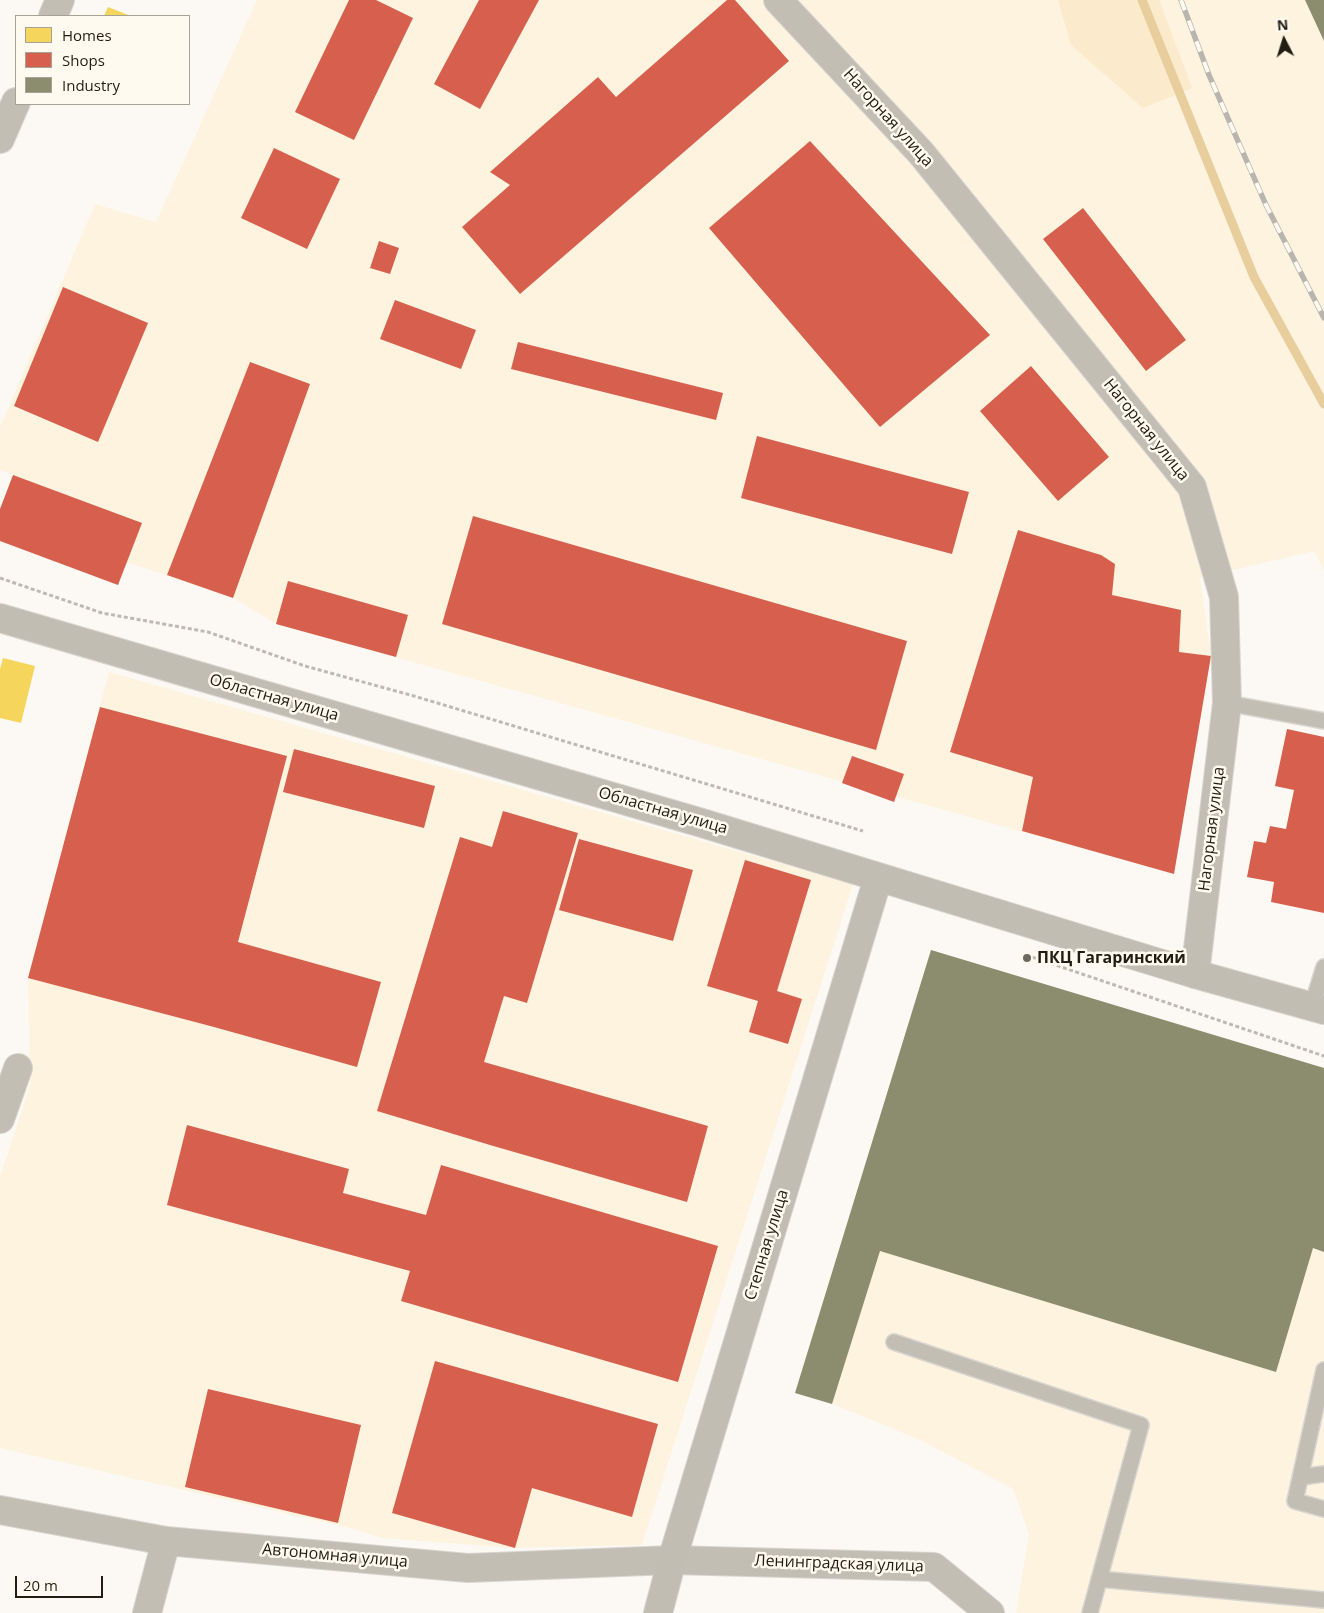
<!DOCTYPE html>
<meta charset="utf-8">
<style>
body{margin:0}
#map{position:relative;width:1324px;height:1613px;overflow:hidden;background:#fcf9f4;font-family:"Open Sans",sans-serif}
canvas{display:block}
.legend{position:absolute;left:15px;top:15px;width:175px;height:90px;box-sizing:border-box;background:#fffaf0;border:1px solid #a6a298;margin:0;padding:6px 9px;list-style:none;font-size:15px;color:#211d13}
.legend li{display:flex;align-items:center;gap:10px;height:25px}
.legend b{width:25px;border:1px solid #a6a298}
.north{position:absolute;left:1259px;top:15px;width:50px;height:50px;-webkit-text-stroke:4px #fffaf0;paint-order:stroke;rotate:355deg;font-size:14px;font-weight:700;line-height:20px;text-align:center;color:#211d13}
.north::after{content:'';display:block;margin:auto;width:18px;height:22px;background:#211d13;clip-path:polygon(50% 0,100% 100%,50% 72%,0 100%)}
.scale{position:absolute;left:15px;top:1576px;width:88px;height:22px;box-sizing:border-box;border:2px solid #211d13;border-top:0;padding-left:6px;font-size:15px;line-height:18px;white-space:nowrap;color:#211d13;-webkit-text-stroke:4px #fffaf0;paint-order:stroke}
</style>
<div id="map">
<canvas width="1324" height="1613"></canvas>
<ul class="legend">
<li><b style="height:14px;background:#f6d55c"></b>Homes</li>
<li><b style="height:14px;background:#d6604d"></b>Shops</li>
<li><b style="height:14px;background:#8c8c6e"></b>Industry</li>
</ul>
<div class="north">N</div>
<div class="scale">20 m</div>
</div>
<script>
const ctx = document.querySelector('canvas').getContext('2d');
ctx.lineJoin = 'round';
function paint(path, color) { ctx.fillStyle = color; ctx.fill(path, 'evenodd'); }
function strokePath(path, color, width, dash) { ctx.strokeStyle = color; ctx.lineWidth = width; ctx.lineCap = dash ? 'butt' : 'round'; ctx.setLineDash(dash || []); ctx.stroke(path); }
function label(font, color, halo, rows, align = 'center') {
  ctx.font = font + ' "Open Sans",sans-serif'; ctx.lineWidth = 5; ctx.setLineDash([]); ctx.textBaseline = 'middle'; ctx.strokeStyle = halo; ctx.fillStyle = color; for (const [text, x, y, turn = 0] of rows) {
    ctx.save(); ctx.translate(x, y); ctx.rotate((+turn || 0) * Math.PI / 180); ctx.textAlign = isNaN(turn) ? turn : align; if (halo) ctx.strokeText(text, 0, 0); ctx.fillText(text, 0, 0); ctx.restore();
  }
}
paint(new Path2D(`
 M257 0H1324V571L1314 551 1200 578 1211 656 1174 874 276 624 233 598 127 562 118 585 0 541V509L13 475 0 470V427L95 204 156 222Z
 M109 672 853 884 642 1545 513 1548 382 1538 346 1527 0 1448V1177L30 1086 28 978Z
 M931 950 1324 1068V1613H1016L1029 1534 1013 1489 922 1441 833 1404 795 1393Z`), '#fef3df');
paint(new Path2D(`
 M1058 0H1159L1192 88 1143 108 1071 45Z`), '#fbebcc');
paint(new Path2D(`
 M108 7 131 16H104Z
 M3 658 35 666 21 723 0 718V669Z`), '#f6d55c');
paint(new Path2D(`
 M349 0H376L413 18 354 140 295 112Z
 M479 0H539L480 109 434 84Z
 M727 0H735L789 61 520 294 462 227 510 185 490 172 598 77 616 97Z
 M810 141 990 335 880 427 709 228Z
 M274 148 340 179 307 249 241 218Z
 M1083 208 1186 340 1146 371 1043 239Z
 M379 241 399 248 390 274 370 268Z
 M63 287 148 323 98 442 14 406Z
 M395 300 476 330 461 369 380 339Z
 M518 342 723 393 716 420 511 369Z
 M250 362 310 384 233 598 167 575Z
 M1031 366 1109 457 1058 501 980 411Z
 M757 436 969 492 952 554 741 498Z
 M13 475 142 523 118 585 0 541V509Z
 M473 516 907 641 876 750 442 624Z
 M1018 530 1101 555 1115 564 1112 595 1181 610 1179 652 1211 656 1174 874 1022 831 1033 777 950 752Z
 M288 581 408 615 396 657 276 624Z
 M100 707 287 756 238 942 381 982 357 1067 214 1027 28 978Z
 M1287 729 1324 737V913L1271 902 1274 882 1247 877 1254 841 1266 843 1270 826 1286 829 1294 790 1275 786Z
 M294 749 435 786 424 828 283 792Z
 M852 756 904 774 894 802 842 783Z
 M503 811 578 833 527 1003 504 996 484 1062 708 1126 687 1202 490 1145 377 1111 460 837 492 847Z
 M579 839 693 870 673 941 559 910Z
 M745 860 811 880 777 991 802 999 788 1044 749 1032 758 1001 707 986Z
 M187 1125 349 1169 343 1193 426 1215 441 1165 718 1246 678 1382 401 1301 410 1271 167 1205Z
 M435 1361 658 1424 632 1517 532 1488 515 1548 392 1513Z
 M208 1389 361 1425 338 1523 185 1487Z`), '#d6604d');
paint(new Path2D(`
 M1305 0H1324V41Z
 M931 950 1324 1068V1252L1313 1248 1276 1372 880 1251 832 1404 795 1393Z`), '#8c8c6e');
strokePath(new Path2D(`
 M1142 0 1254 277 1324 404`), '#e7ce9c', 9);
const lane = new Path2D(`
 M1227 703 1324 721
 M1312 1006 1324 967
 M894 1342 1141 1425 1090 1613
 M1324 1370 1295 1501 1324 1509
 M1301 1477 1324 1474
 M1099 1579 1324 1600`);
const street = new Path2D(`
 M778 0 921 153 1192 487 1224 597 1227 703 1195 974
 M53 16 60 0
 M0 139 16 102
 M0 1119 18 1068
 M0 1510 166 1541 468 1568 672 1560 934 1567 990 1613
 M147 1613 166 1541`);
const secondary = new Path2D(`
 M0 618 702 823 1195 974 1324 1010
 M658 1613 672 1560 878 878`);
strokePath(lane, '#d8d5d1', 18);
strokePath(street, '#d8d5d1', 30);
strokePath(secondary, '#d8d5d1', 30);
strokePath(new Path2D(`
 M0 578 102 613 208 632 305 666 414 696 863 831
 M1026 955 1324 1056`), '#bebab3', 3, [4, 2.5]);
strokePath(lane, '#c2beb4', 15);
strokePath(street, '#c2beb4', 28);
strokePath(secondary, '#c1bdb3', 28);
const rail = new Path2D(`
 M1181 0 1209 75 1266 205 1324 318`);
strokePath(rail, '#b8b5ae', 5.5);
strokePath(rail, '#fffaf0', 4, [11]);
for (const [x, y, r, color] of [
 [1027,958,5,"#6e6a62"]
]) { const dot = new Path2D(); dot.arc(x, y, r, 0, 2 * Math.PI); ctx.fillStyle = color; ctx.fill(dot); strokePath(dot, '#fffaf0', 2); }
label('16px', '#211d13', '#fffaf0', [
 ["Нагорная улица",888,118,48],
 ["Нагорная улица",1146,430,51],
 ["Областная улица",274,698,16],
 ["Областная улица",663,811,16],
 ["Нагорная улица",1212,829,-83],
 ["Степная улица",767,1245,-73],
 ["Автономная улица",335,1556,5],
 ["Ленинградская улица",839,1564,2]
]);
label('bold 16px', '#211d13', '#fffaf0', [
 ["ПКЦ Гагаринский",1037,958]
], 'left');
</script>
